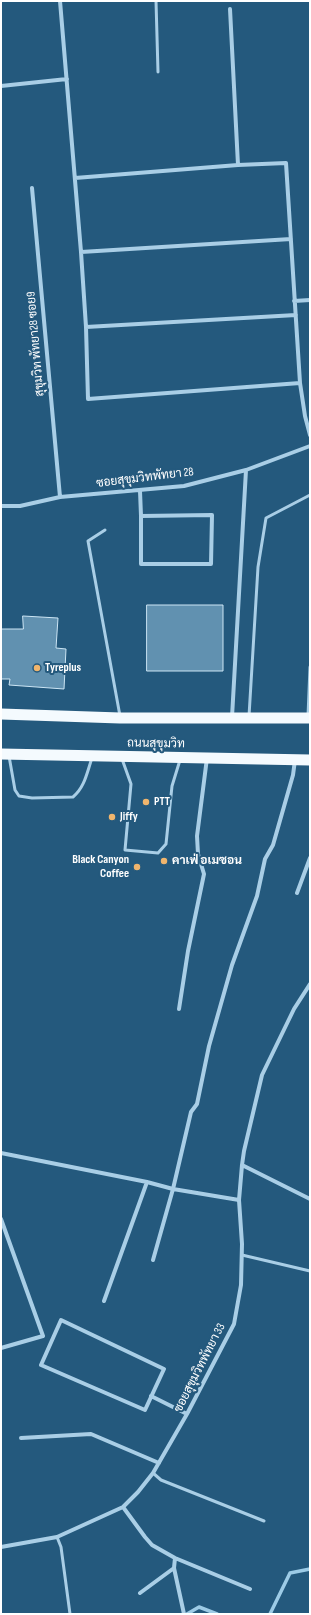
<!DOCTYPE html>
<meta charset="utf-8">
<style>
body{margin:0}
#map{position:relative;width:311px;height:1615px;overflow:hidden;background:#24597d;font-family:"Sofia Sans Condensed",sans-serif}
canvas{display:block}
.frame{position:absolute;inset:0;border:2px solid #fff;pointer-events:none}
</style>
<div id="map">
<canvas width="311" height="1615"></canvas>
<div class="frame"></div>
</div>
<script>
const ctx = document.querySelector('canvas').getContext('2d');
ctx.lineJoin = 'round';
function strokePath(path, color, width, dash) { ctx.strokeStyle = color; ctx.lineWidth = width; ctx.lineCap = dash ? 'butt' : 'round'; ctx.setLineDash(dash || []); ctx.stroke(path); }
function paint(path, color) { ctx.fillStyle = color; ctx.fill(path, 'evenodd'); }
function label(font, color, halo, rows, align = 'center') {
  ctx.font = font + ' "Sofia Sans Condensed",Sarabun,sans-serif'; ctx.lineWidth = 4; ctx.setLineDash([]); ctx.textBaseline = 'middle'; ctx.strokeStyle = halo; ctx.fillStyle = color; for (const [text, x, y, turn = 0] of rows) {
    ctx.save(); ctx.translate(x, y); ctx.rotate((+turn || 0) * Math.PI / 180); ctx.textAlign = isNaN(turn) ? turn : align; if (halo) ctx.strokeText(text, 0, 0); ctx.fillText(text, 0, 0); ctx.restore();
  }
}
strokePath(new Path2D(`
 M187 1614 199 1607 217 1614
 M270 1614 290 1573 310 1569`), '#9dcbe6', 3.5);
const building = new Path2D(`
 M147 605H223V671H147Z
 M23 616 58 618 56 648 66 649 64 689 9 685 10 679H1V629H23Z`);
paint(building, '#6191b0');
strokePath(building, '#cce5f4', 1);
strokePath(new Path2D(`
 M156 1 158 72
 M105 530 88 541 120 716
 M249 716 258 567 266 518 310 495
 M308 716 310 667
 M9 756 15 790 19 796 32 798 73 797C85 787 87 772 92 758
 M122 759 131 784 125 850 158 853 166 844 172 786 180 760
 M242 1255 310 1271
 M153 1473 161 1480 264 1521
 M57 1537 61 1547 70 1614`), '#a9cee6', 3);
strokePath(new Path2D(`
 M60 1 81 252 86 327 88 399 300 383
 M230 9 238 165
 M1 86 67 79
 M75 178 238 165 286 163 300 383 305 416 310 435
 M32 188 60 497
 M81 252 291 239
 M294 301 310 300
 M86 327 296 315
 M140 491 141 516V564H211L212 515 141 516
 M1 506H20L60 497 184 486 246 470 310 446
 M232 717 246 470
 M297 893 310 858
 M179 1009 188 951 204 874 198 854 197 836 207 758
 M1 1153 147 1182 173 1189 239 1200
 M242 1165 310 1199
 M1 1219 43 1336 1 1348
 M153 1260 173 1189 191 1112 197 1104 209 1046 232 965 257 896 265 859 273 845 293 775 295 760
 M104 1301 147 1182
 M61 1320 164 1369 145 1410 41 1365Z
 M151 1396 187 1414
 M21 1438 91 1434 159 1463
 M123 1507 145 1537 152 1545 175 1558 250 1589
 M1 1547 57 1537 123 1507 138 1492 153 1473 187 1414 234 1324 241 1285 242 1244 239 1200 242 1165 244 1151 262 1075 294 1009 310 984
 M175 1558 174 1568 184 1614
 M140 1593 174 1568`), '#a9cee6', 4);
strokePath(new Path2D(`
 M1 714 120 718H310
 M1 754 310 760`), '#f4fafe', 11);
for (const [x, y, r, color] of [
 [37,668,4,"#f0b56d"],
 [146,802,4,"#f0b56d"],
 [112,817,4,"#f0b56d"],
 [164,861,4,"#f0b56d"],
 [137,867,4,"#f0b56d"]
]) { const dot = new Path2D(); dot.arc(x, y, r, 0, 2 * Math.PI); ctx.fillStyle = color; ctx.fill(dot); strokePath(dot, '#24597d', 1.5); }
label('12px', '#fff', '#24597d', [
 ["สุขุมวิท พัทยา28 ซอย9",36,344,-95],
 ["ซอยสุขุมวิทพัทยา 28",145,478,-7],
 ["ถนนสุขุมวิท",156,744,1],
 ["ซอยสุขุมวิทพัทยา 33",200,1368,-63]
]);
label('bold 12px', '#fff', '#24597d', [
 ["Tyreplus",45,668],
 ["PTT",154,802],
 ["Jiffy",120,817],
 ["Black Canyon",129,860,"right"],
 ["Coffee",129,874,"right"],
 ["คาเฟ่ อเมซอน",172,861]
], 'left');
</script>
